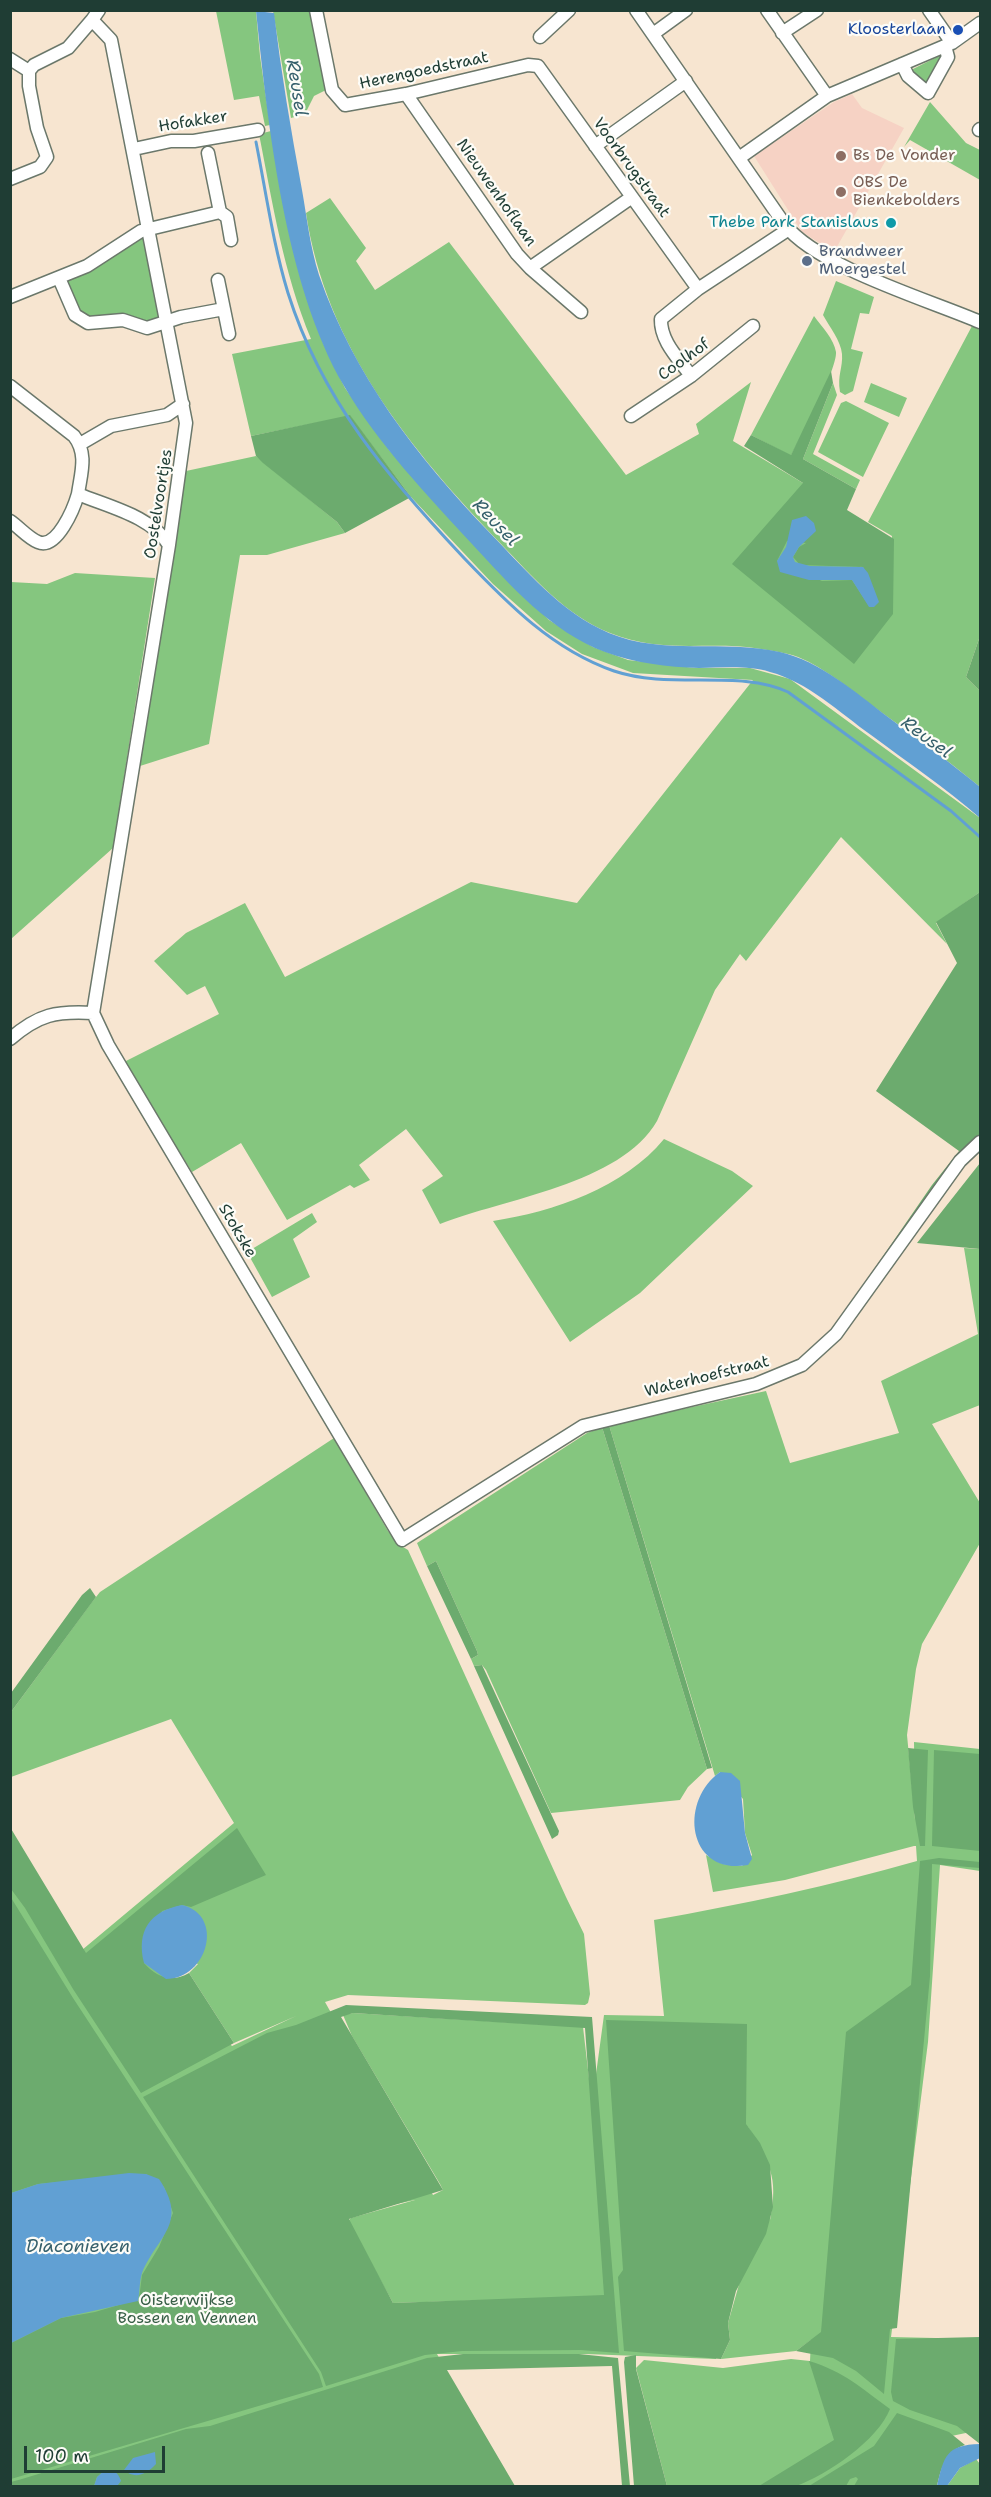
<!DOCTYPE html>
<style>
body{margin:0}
#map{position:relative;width:991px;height:2497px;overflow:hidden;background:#f7e5d0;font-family:"Shantell Sans",sans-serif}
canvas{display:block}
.frame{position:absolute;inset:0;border:12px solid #1f3d34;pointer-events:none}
.scale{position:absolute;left:24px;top:2446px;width:141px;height:27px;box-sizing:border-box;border:3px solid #1f3d34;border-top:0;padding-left:8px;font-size:18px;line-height:21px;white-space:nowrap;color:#1f3d34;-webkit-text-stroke:4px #fdfcf7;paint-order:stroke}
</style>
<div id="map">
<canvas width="991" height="2497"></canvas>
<div class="frame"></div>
<div class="scale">100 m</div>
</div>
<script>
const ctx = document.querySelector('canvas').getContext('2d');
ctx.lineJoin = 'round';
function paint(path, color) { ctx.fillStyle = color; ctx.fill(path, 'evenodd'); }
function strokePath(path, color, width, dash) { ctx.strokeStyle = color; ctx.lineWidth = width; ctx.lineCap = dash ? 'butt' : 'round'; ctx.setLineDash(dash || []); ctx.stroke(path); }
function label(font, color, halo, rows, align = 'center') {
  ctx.font = font + ' "Shantell Sans",sans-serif'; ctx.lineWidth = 4.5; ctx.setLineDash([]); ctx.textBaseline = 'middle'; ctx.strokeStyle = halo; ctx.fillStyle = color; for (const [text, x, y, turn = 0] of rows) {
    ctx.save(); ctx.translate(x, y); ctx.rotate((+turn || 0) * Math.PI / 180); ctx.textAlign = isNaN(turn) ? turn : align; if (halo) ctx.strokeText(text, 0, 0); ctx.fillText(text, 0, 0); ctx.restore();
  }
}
paint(new Path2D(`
 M852 94 862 108 904 128 834 252 802 232 754 156 834 102Z`), '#f6d2c4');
paint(new Path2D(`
 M216 11H256L260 56 270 125 265 126 259 96 234 100Z
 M273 11H313L326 90 314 96 305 114 291 118Z
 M943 54 929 88 909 71Z
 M930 102 966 143 980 150V180L910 140 904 147Z
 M271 131 286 210 323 343 345 388 390 451 549 620 593 647 628 660 695 668H750L790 679 980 818V892L936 923 947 944 841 837 746 961 740 954 715 990 657 1121C621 1184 503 1199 440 1224L422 1190 443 1176 406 1129 359 1165 370 1180 354 1188 350 1185 287 1220 241 1143 192 1172 124 1062 219 1014 205 986 187 995 154 961 186 933 245 903 285 977 471 882 577 903 753 680 633 673 582 654 546 631 493 584 411 497 350 416 251 436 232 354 311 339C283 271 273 205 259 134Z
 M330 198 366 248 356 261 375 290 449 242 626 475 699 434 696 424 751 382 733 441 803 483 893 614 892 536 868 522 972 326 980 330V636L966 677 980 691V787C946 759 910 733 874 707 851 690 825 668 798 657 787 653 773 651 761 649 709 640 664 655 610 633 565 615 534 578 501 544 410 449 326 347 306 213Z
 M145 235 163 317 160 322 91 321 73 307 66 278Z
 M836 281 874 297 869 314 860 313 851 349 863 352 853 391 845 395 840 392C837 375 843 368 842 354 841 341 829 326 823 315Z
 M814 316C822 327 834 339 836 352 837 370 801 436 791 456L751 435Z
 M833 383 837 395 813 454 860 480 856 489 803 459Z
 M871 383 907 398 899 417 864 402Z
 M846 401 889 423 863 477 818 452 841 403Z
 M256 456 337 522 345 533 267 555H240L209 744 140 766 186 471Z
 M75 573 155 578 113 848 11 939V582L47 584Z
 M664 1139 732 1171 753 1186 640 1293 570 1342 493 1221C553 1212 625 1187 664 1139Z
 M312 1213 317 1222 293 1239 310 1277 272 1297 247 1252Z
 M964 1248 980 1249V1405L932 1424 980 1503V1543L922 1644 916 1669 907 1735 915 1819 914 1742 980 1749V1871L940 1865 928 2042 891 2337 980 2339V2430L942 2438 935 2486H667L636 2368 644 2360 723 2368 791 2359 810 2361 811 2340 796 2351 721 2359 730 2340 728 2323 740 2281 732 2291 716 2359 586 2354H437L511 2486H11L10 1843 82 1950 234 1823 171 1719 11 1777V1712L92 1602 100 1592 334 1438 388 1531 398 1544 408 1550 566 1897 584 1934 590 1994 588 2003 585 2005 348 1995 325 2002 433 2195 443 2190 440 2184 352 2036 343 2015 353 2013 583 2027 592 2104 604 2015 664 2016 654 1920C743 1904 830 1886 917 1861L916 1846H914L785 1880 713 1892 706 1855 723 1864 742 1866 752 1855 745 1833 743 1799 720 1772 715 1776 609 1425 766 1391 790 1463 899 1433 881 1381 978 1334ZM130 1941 198 1964 189 1973 234 2043 296 2016 232 2046ZM748 2127C769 2164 779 2175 770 2220ZM415 2200 351 2218 348 2221 393 2303 527 2299 389 2316 338 2216Z
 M602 1427 707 1769 688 1787 680 1800 551 1813 486 1670 482 1665 474 1666 471 1659 478 1655 477 1651 436 1561 427 1566 417 1543 587 1433Z
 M976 2459 980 2464V2486H947L960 2468Z`), '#85c67f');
paint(new Path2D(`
 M831 371 833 383 803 459 856 489 847 510 894 539 893 614 854 664 732 564 803 483 744 446 751 435 791 455ZM787 541 806 543 799 547 793 557 800 565 863 567 869 606 852 580 822 581 777 561Z
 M350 415 411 497 345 533 337 522 263 463 256 456 251 436Z
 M980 636V691L966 677Z
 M980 892V1137L848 1307 932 1185 959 1151 876 1091 957 963 936 922Z
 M980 1163V1249L917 1243Z
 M609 1425 712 1768 707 1769 602 1427Z
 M436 1561 477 1651 478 1655 471 1659 427 1566Z
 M90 1588 96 1597 11 1712V1693L82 1595Z
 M482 1665 559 1831 558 1835 552 1839 474 1666Z
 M908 1748 928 1750 925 1846H920L913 1807Z
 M934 1750 980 1754V1851L932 1846Z
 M10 1827 86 1953 237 1828 266 1875 191 1907 182 1905 162 1911 144 1963C156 1977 172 1983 189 1973L234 2043 141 2093 73 1989 25 1908 11 1889Z
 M939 1858 980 1862V1868L932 1864 930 1976 897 2328 890 2329 884 2394 856 2371 833 2358 796 2351 821 2332 846 2032 911 1985 920 1861Z
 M10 1896 73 1998 319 2374 323 2387 11 2479V2343L61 2318 95 2312 139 2299 142 2275 159 2247 173 2213 164 2187 146 2174 38 2184 11 2193Z
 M346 2005 592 2017 619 2353 581 2350 462 2351 425 2355 326 2386 321 2372 143 2097 267 2033 296 2025ZM353 2013 585 2028 604 2295 393 2303 349 2219 443 2190 341 2017Z
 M606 2020 747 2024 746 2124 760 2143 770 2165 773 2207 766 2234 736 2291 728 2323 730 2340 721 2359 624 2351 618 2277 623 2270 622 2255Z
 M980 2337V2444L957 2426 910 2410 893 2401 891 2392 896 2339Z
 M463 2354H579L618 2358 630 2486H622L612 2366 447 2370 515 2486H117L121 2480 105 2470 97 2477 94 2486H11V2482L22 2479 186 2429 210 2426 427 2358Z
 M636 2355V2369L667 2486H634L624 2362 625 2357Z
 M809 2361C845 2372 861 2388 890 2409 878 2440 827 2475 796 2486 786 2489 770 2487 759 2486L834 2440Z
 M897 2413 949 2432 965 2445C945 2451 941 2469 937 2486H854L858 2479 856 2477 850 2479 846 2486H809L874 2446Z`), '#6cab6e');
paint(new Path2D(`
 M256 11 274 13C281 72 291 131 302 190 307 218 310 247 319 275 354 376 417 457 490 533 526 570 560 612 609 633 664 656 723 639 780 652 820 661 856 693 888 717 919 740 951 763 980 787V818C946 788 907 762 871 735 840 713 808 682 770 672 747 665 723 668 699 668 668 667 634 663 605 652 551 632 510 585 472 544 427 495 378 444 344 386 285 285 268 126 256 11Z
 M806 516 814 523 816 531 799 547 793 557 795 562 810 566 863 567 868 573 879 602 874 607H869L852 580H809L780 572 777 561 786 547 792 520Z
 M720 1772 731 1773 740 1781 745 1833 752 1859 748 1865C688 1876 678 1802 720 1772Z
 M182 1905C225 1915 208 1979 166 1979L144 1963C136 1931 150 1911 182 1905Z
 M129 2173 146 2174 159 2179C189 2224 158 2235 142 2273 139 2283 140 2292 138 2301L61 2318 11 2343V2193L38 2184Z
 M980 2444V2458L960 2468 947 2486H937C944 2456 946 2445 980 2444Z
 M155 2452 156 2464C147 2474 135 2480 124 2470L133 2458Z
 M105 2470C114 2470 118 2472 121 2481L117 2486H94L97 2477Z`), '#61a0d3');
strokePath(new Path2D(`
 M256 142C266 192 273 244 288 293 322 401 388 477 464 558 508 604 553 650 614 671 670 690 739 669 788 692L951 811 980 837`), '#61a0d3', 3);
const minor = new Path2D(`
 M316 10 332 90 345 105 406 94 528 65 538 66 698 289
 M636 10 785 225C818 267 929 300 980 322
 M767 10 827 96
 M929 10 952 43
 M782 33 817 10
 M653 34 686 10
 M540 37 569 10
 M10 59 29 71
 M902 64 908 76 928 93 948 57 945 46
 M406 94 517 254 530 268 632 197
 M979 130 980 129
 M595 146 686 81
 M134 149 171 141H194L258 130
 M208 153 220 212 227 217 231 240
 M739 158 827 96 952 43 980 23
 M10 179 40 167 47 157 37 128 29 86V71L34 65 68 48 92 20
 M530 268 581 312
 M59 278 75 315 88 323 123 320 147 328 181 317 224 309
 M218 280 229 334
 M10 297 87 266 141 231 220 212
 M691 376C679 359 660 341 661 319L698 289 789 229
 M10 386 74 436C88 454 81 473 78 494 109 507 151 516 169 545
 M631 416 691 376 753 326
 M80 444 111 426 167 415 183 404
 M10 521C19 527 28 538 38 542 57 550 74 508 78 494
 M93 1013 169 545 186 423 111 40 92 20 99 10
 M10 1039C39 1014 56 1011 93 1013L108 1045 402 1540 583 1426 756 1384 802 1365 836 1334 960 1161 980 1142`);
strokePath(minor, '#6b786b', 15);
strokePath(minor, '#fff', 12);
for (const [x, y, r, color] of [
 [958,30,6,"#1a4fb4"],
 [841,156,6,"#8d6e63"],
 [841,192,6,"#8d6e63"],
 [891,223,6,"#0f9aa8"],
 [807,261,6,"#5c6f8a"]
]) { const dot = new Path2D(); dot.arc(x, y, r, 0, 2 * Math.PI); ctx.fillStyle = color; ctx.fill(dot); strokePath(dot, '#fdfcf7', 2); }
label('16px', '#164399', '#fdfcf7', [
 ["Kloosterlaan",946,30]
], 'right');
label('16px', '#1f3d34', '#fdfcf7', [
 ["Herengoedstraat",424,71,-12],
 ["Hofakker",193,122,-9],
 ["Voorbrugstraat",631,168,54],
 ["Nieuwenhoflaan",496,193,55],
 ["Coolhof",684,360,-36],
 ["Oostelvoortjes",159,504,-81],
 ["Stokske",237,1231,60],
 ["Waterhoefstraat",707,1377,-14]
]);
label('16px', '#785e54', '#fdfcf7', [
 ["Bs De Vonder",853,156],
 ["OBS De",853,183],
 ["Bienkebolders",853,201]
], 'left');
label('16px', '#0d838f', '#fdfcf7', [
 ["Thebe Park Stanislaus",879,223]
], 'right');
label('16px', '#4e5e75', '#fdfcf7', [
 ["Brandweer",819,252],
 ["Moergestel",819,270]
], 'left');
label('16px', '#385f47', '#fdfcf7', [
 ["Oisterwijkse",187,2301],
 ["Bossen en Vennen",187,2319]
]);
label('italic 18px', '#36606c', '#fdfcf7', [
 ["Reusel",296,88,81],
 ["Reusel",495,523,46],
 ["Reusel",926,738,36],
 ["Diaconieven",78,2247]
]);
</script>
